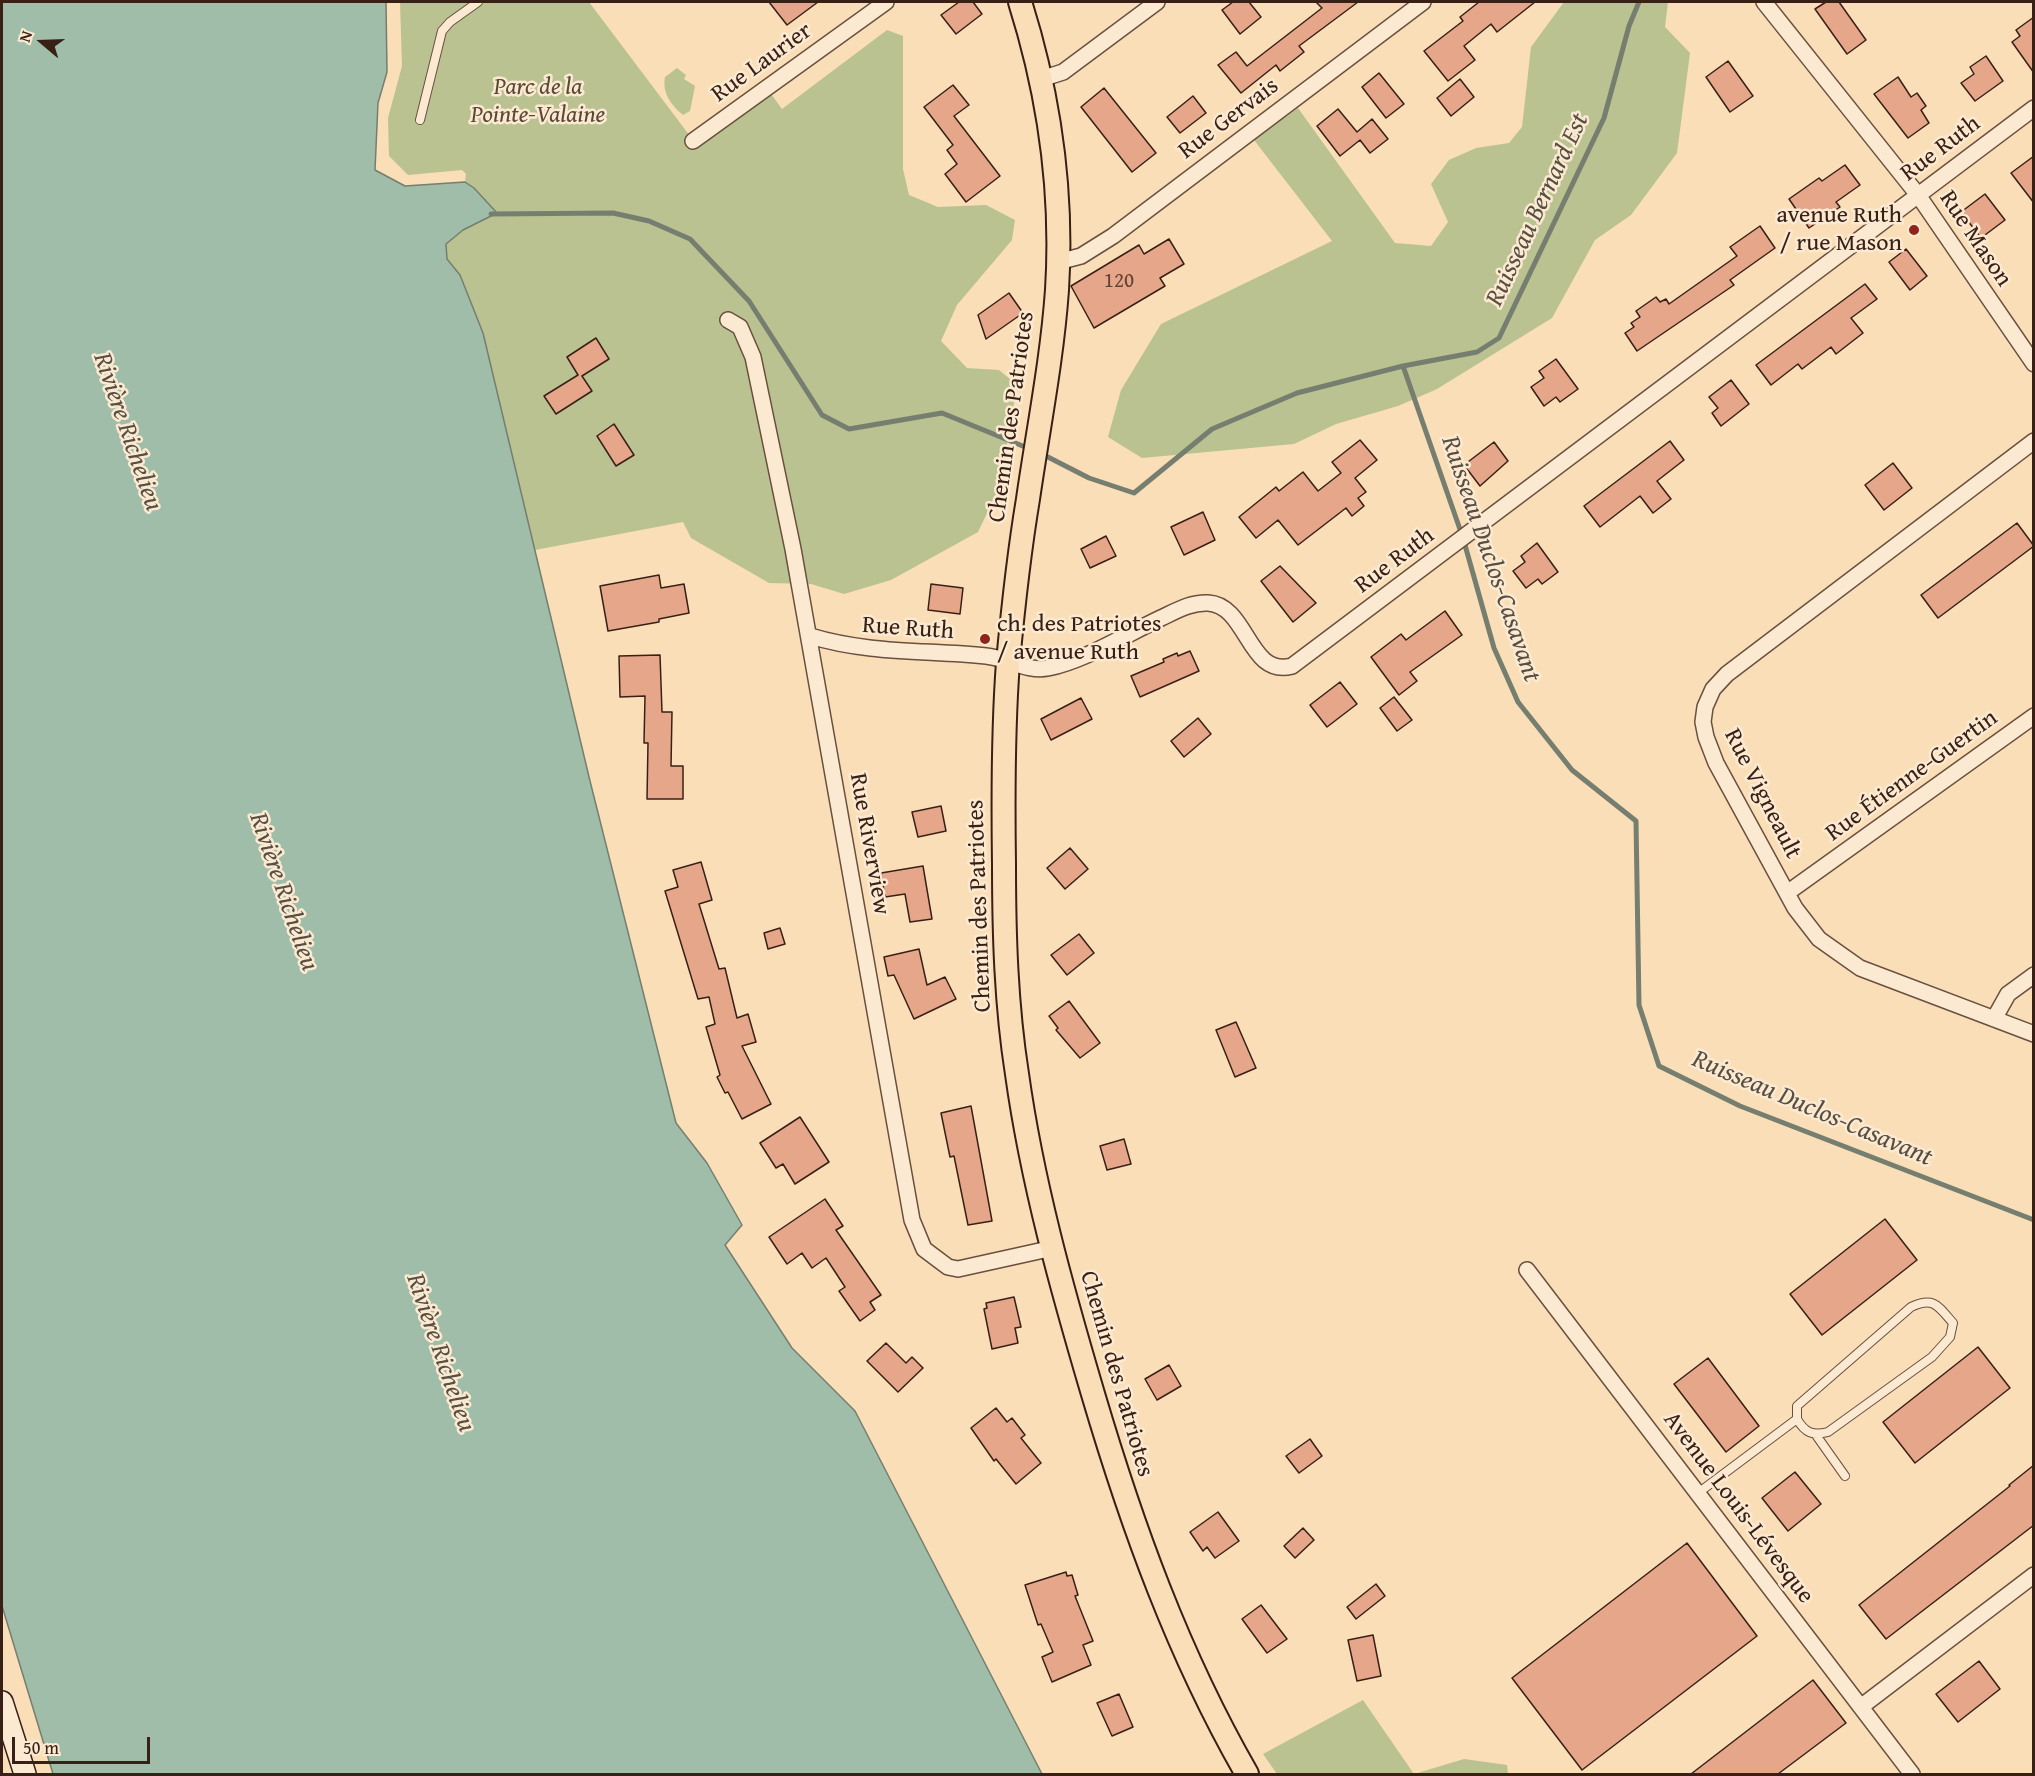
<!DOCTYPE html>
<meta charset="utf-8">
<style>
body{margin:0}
#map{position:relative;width:2035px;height:1776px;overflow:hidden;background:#f9deb8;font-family:"Gentium Book Plus",serif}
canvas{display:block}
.frame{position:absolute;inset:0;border:3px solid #392017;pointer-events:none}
.north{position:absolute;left:12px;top:12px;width:60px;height:60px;-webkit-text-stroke:4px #fbead1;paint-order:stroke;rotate:289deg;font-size:16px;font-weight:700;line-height:24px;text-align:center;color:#392017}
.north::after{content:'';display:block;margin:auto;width:21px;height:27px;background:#392017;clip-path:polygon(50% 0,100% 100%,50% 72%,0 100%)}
.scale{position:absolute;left:12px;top:1737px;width:138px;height:27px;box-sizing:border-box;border:3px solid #392017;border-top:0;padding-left:8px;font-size:18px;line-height:21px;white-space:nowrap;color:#392017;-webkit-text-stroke:4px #fbead1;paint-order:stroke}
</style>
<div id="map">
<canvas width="2035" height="1776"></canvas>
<div class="frame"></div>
<div class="north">N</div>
<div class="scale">50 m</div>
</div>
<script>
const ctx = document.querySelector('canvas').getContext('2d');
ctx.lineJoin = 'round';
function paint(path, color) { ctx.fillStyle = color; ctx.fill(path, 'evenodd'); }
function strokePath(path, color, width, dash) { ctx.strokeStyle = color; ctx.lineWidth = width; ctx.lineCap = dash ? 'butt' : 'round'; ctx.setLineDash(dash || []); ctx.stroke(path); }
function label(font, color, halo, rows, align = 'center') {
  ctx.font = font + ' "Gentium Book Plus",serif'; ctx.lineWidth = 5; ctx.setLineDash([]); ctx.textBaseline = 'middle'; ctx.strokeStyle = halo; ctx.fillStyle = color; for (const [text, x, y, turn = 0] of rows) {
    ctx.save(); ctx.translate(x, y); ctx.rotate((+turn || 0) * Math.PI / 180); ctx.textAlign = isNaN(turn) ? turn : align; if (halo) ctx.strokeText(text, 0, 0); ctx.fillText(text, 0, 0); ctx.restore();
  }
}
paint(new Path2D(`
 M400 2H589L693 140 766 87 782 109 887 30 903 36V169L909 195 938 207 986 205 1015 220 1012 240 957 305 941 341 967 368 999 370 1017 385 1000 486 978 532 891 580 844 594 811 584 769 583 691 538 683 522 535 550 483 333 460 275 447 259 446 244 463 230 497 213 474 188 465 182 466 174 462 170 408 175 389 156 388 118 402 66Z
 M1564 2H1668L1665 27 1690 53 1677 153 1631 215 1595 240 1552 318 1437 389 1398 406 1336 424 1294 444 1142 458 1108 437 1121 390 1161 324 1332 241 1254 140 1298 108 1395 243 1431 246 1448 222 1431 184 1449 160 1476 148 1509 143 1522 127 1531 47Z
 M677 68 686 75 684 79 695 86 690 111 683 115C671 105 662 93 665 77Z
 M1363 1700 1414 1774 1464 1759 1507 1765 1508 1774H1277L1263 1754Z`), '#bac292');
const water = new Path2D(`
 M2 2H386L387 72 378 103 375 170 405 186 465 182 474 188 497 213 463 230 446 244 447 259 460 275 483 333 590 781 676 1123 707 1163 742 1225 725 1245 792 1348 855 1411 1042 1774H53L2 1606Z`);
paint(water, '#9fbda9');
strokePath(water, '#767e6f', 1.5);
strokePath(new Path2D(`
 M491 214 613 213 649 221 690 239 749 301 822 415 849 429 942 413 1030 449
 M1403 366 1463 538 1494 648 1518 702 1572 770 1636 821 1639 1005 1659 1066 1740 1106 2034 1220
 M1042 454 1089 478 1134 493 1212 429 1297 393 1403 366 1477 352 1499 338 1604 118 1629 26 1639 2`), '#767e6f', 5);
const building = new Path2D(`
 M769 2H818L787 25Z
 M959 2H973L982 14 956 34 941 15Z
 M1233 2H1249L1261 17 1240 34 1222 10Z
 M1316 2H1358L1299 46 1304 52 1280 71 1276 65 1241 93 1218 65 1236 52 1247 66 1322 8Z
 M1479 2H1535L1497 32 1491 24 1464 46 1475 60 1448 81 1424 51 1463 21 1460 17Z
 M1826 2H1839L1866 40 1847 54 1815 9Z
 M2034 17V73L2012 42 2020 36 2016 30Z
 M1986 56 2003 81 1975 101 1961 83 1974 74 1970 67Z
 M1728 61 1753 96 1730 112 1706 77Z
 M1379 73 1404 104 1386 118 1362 87Z
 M1898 77 1911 97 1917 93 1926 106 1921 110 1929 123 1908 138 1874 94Z
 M1460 79 1474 97 1451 116 1437 98Z
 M953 85 969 105 954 116 1000 176 966 202 945 174 957 164 947 150 953 145 924 107Z
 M1104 88 1156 153 1132 172 1081 107Z
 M1193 96 1206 113 1180 133 1167 117Z
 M1338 109 1357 132 1372 119 1388 139 1370 153 1360 140 1340 156 1317 126Z
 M2034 156V203L2011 173Z
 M1845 165 1860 185 1836 202 1840 207 1809 228 1789 199 1819 178 1822 181Z
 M1985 194 2005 220 1981 238 1961 212Z
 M1760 226 1775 248 1730 280 1734 285 1637 351 1625 333 1634 327 1631 323 1640 317 1636 311 1656 297 1660 302 1666 299 1669 304 1737 256 1730 247Z
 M1169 239 1184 264 1160 278 1165 286 1094 328 1071 286 1139 245 1144 254Z
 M1906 249 1927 276 1910 290 1889 262Z
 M1865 284 1877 299 1851 318 1863 333 1836 354 1831 347 1802 369 1798 364 1771 385 1756 365Z
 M1009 293 1023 313 986 339 978 315Z
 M596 338 609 359 582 376 592 391 556 414 544 396 578 375 567 357Z
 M1556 359 1578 389 1560 402 1556 397 1544 406 1531 387 1544 378 1539 371Z
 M1731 380 1749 404 1721 426 1712 413 1718 408 1709 397Z
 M614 424 634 455 616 466 597 436Z
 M1360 440 1377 460 1355 478 1366 492 1358 498 1364 506 1352 516 1346 508 1298 545 1278 520 1256 538 1239 517 1276 487 1279 491 1303 472 1318 491 1341 473 1332 462Z
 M1670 441 1684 460 1657 481 1671 499 1653 513 1640 496 1600 527 1584 506Z
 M1494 442 1508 461 1480 486 1464 465Z
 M1893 463 1912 488 1884 510 1865 485Z
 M1203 512 1215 540 1184 555 1171 527Z
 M2017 523 2034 546 1938 618 1921 595Z
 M1106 536 1116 556 1090 568 1081 549Z
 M1537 543 1558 572 1542 584 1538 579 1526 588 1513 571 1525 562 1521 556Z
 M1280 566 1316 603 1293 622 1261 581Z
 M659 575 661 588 684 584 689 613 659 619V622L608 631 600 586Z
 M931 584 963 588 960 614 928 610Z
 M1445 611 1462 635 1410 672 1417 681 1399 695 1371 657 1401 634 1406 640Z
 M1190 651 1199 671 1140 697 1131 676 1164 662 1163 659 1177 653 1178 656Z
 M660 655 662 712H672L671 766H683V799H647L648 743H644L645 696 620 697 619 656Z
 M1340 682 1357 704 1327 727 1310 705Z
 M1394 697 1412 720 1397 731 1380 708Z
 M1081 698 1092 719 1051 740 1041 719Z
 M1198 718 1211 734 1184 757 1171 741Z
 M941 806 946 831 918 837 912 812Z
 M1070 848 1088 869 1065 889 1047 868Z
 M701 862 712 900 699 904 719 969 725 968 737 1018 748 1014 756 1042 742 1046 771 1104 742 1119 728 1092 725 1093 717 1077 720 1075 706 1027 715 1024 709 997 698 999 665 891 678 887 673 870Z
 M923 866 932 919 910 922 905 894 885 897 881 873Z
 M780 928 785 944 768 949 764 933Z
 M1079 934 1094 953 1067 975 1051 955Z
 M919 949 927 985 945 977 956 999 914 1019 894 975 888 976 884 957Z
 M1069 1001 1100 1043 1080 1058 1056 1030 1058 1028 1049 1016Z
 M1236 1022 1256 1068 1235 1077 1216 1030Z
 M971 1106 992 1221 968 1225 954 1156 950 1157 941 1113Z
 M800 1117 829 1162 795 1184 783 1164 776 1168 760 1143Z
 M1124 1139 1131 1164 1107 1170 1100 1146Z
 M825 1199 843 1226 836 1230 881 1295 870 1302 875 1310 860 1321 839 1291 845 1287 826 1258 812 1268 802 1253 787 1264 769 1237Z
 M1885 1219 1917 1260 1822 1335 1790 1294Z
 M1014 1297 1021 1327 1015 1328 1018 1343 992 1349 984 1309 987 1308 986 1303Z
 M886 1343 906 1363 912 1357 923 1368 898 1392 867 1361Z
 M1978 1347 2010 1388 1915 1463 1883 1422Z
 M1708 1358 1759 1426 1726 1452 1674 1384Z
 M1169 1365 1181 1386 1157 1400 1145 1379Z
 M996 1408 1007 1422 1012 1418 1025 1435 1021 1438 1041 1463 1016 1484 996 1459 994 1461 971 1428Z
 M1310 1439 1322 1456 1299 1473 1286 1456Z
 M2034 1465V1525L1886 1639 1859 1605 2010 1486 2009 1485Z
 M1795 1472 1821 1504 1788 1531 1762 1498Z
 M1218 1512 1239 1541 1215 1558 1207 1547 1203 1551 1190 1532Z
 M1303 1528 1314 1540 1295 1558 1284 1546Z
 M1687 1543 1757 1636 1582 1770 1512 1678Z
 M1066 1572 1067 1576 1072 1575 1078 1595 1075 1596 1093 1641 1083 1645 1091 1665 1052 1682 1042 1657 1053 1652 1041 1624 1038 1625 1025 1585Z
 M1376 1584 1385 1596 1356 1619 1347 1607Z
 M1261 1605 1287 1639 1267 1653 1242 1619Z
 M1373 1635 1381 1676 1357 1681 1348 1640Z
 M1979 1661 2000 1689 1958 1722 1936 1694Z
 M1813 1680 1846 1723 1778 1774H1691Z
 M1119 1694 1133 1727 1112 1736 1097 1703Z`);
paint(building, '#e5a68a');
strokePath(building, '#392017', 1.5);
const service = new Path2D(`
 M420 120 442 31 450 22 478 2
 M1816 1435 1845 1476
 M1698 1493 1797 1419V1406L1911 1307C1934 1296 1938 1306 1953 1323L1950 1337 1932 1357 1828 1432C1813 1436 1805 1433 1797 1419`);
const minor = new Path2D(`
 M1764 2 1918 195 2034 364
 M1041 79 1063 72 1157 2
 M693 141 886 2
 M1058 262 1081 256 1113 236 1423 2
 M728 320 740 327 753 357 793 549 912 1220 924 1249 948 1267 958 1269 1053 1248
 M2034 441 1727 674 1713 689 1705 707 1703 722 1706 737 1716 763 1795 908 1819 939 1860 968 2034 1034
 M810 636C870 654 925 650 986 656 1007 658 1027 672 1048 668 1084 661 1127 634 1161 618 1176 611 1191 602 1208 603 1248 605 1248 678 1292 666L2034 108
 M1787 893 2034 716
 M1994 1019 2008 994 2034 975
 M1527 1270 1912 1774
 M1862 1706 2034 1575`);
const secondary = new Path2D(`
 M2 1702 25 1774`);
const primary = new Path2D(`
 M1020 2C1049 94 1063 193 1057 290 1052 360 1038 430 1028 499 1019 553 1013 608 1008 662 1003 729 1003 797 1004 864 1004 934 1006 1004 1017 1074 1032 1182 1062 1289 1093 1394 1132 1526 1178 1654 1247 1774`);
strokePath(service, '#69503f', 10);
strokePath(minor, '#69503f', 18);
strokePath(secondary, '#392017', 24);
strokePath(primary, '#392017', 26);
strokePath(service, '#fbead1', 8);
strokePath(minor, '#fbead1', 15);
strokePath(secondary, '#fbead1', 21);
strokePath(primary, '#f9deb8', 22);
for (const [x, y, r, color] of [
 [1914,230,6,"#8f2418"],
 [985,639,6,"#8f2418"]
]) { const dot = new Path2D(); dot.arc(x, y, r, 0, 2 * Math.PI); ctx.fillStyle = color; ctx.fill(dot); strokePath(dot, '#fbead1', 2); }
label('21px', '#644234', null, [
 ["120",1119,282]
]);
label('24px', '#392017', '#fbead1', [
 ["Rue Laurier",762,63,-36],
 ["Rue Gervais",1229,119,-37],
 ["Rue Ruth",1941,149,-37],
 ["Rue Mason",1975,239,56],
 ["Chemin des Patriotes",1012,417,-82],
 ["Rue Ruth",1395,561,-37],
 ["Rue Ruth",908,629,4],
 ["Rue Étienne-Guertin",1912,776,-36],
 ["Rue Vigneault",1762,794,63],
 ["Rue Riverview",869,844,80],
 ["Chemin des Patriotes",980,906,-92],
 ["Chemin des Patriotes",1116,1374,74],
 ["Avenue Louis-Lévesque",1738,1508,53]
]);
label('italic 24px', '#594836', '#fbead1', [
 ["Parc de la",538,88],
 ["Pointe-Valaine",538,116]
]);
label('24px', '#392017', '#fbead1', [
 ["avenue Ruth",1902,216],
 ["/ rue Mason",1902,244],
 ["ch. des Patriotes",997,625,"left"],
 ["/ avenue Ruth",997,653,"left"]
], 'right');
label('italic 26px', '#584f43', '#fbead1', [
 ["Ruisseau Bernard Est",1538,210,-65],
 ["Rivière Richelieu",127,432,71],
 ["Ruisseau Duclos-Casavant",1490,559,71],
 ["Rivière Richelieu",283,892,71],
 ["Ruisseau Duclos-Casavant",1812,1109,23],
 ["Rivière Richelieu",440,1353,71]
]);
</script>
